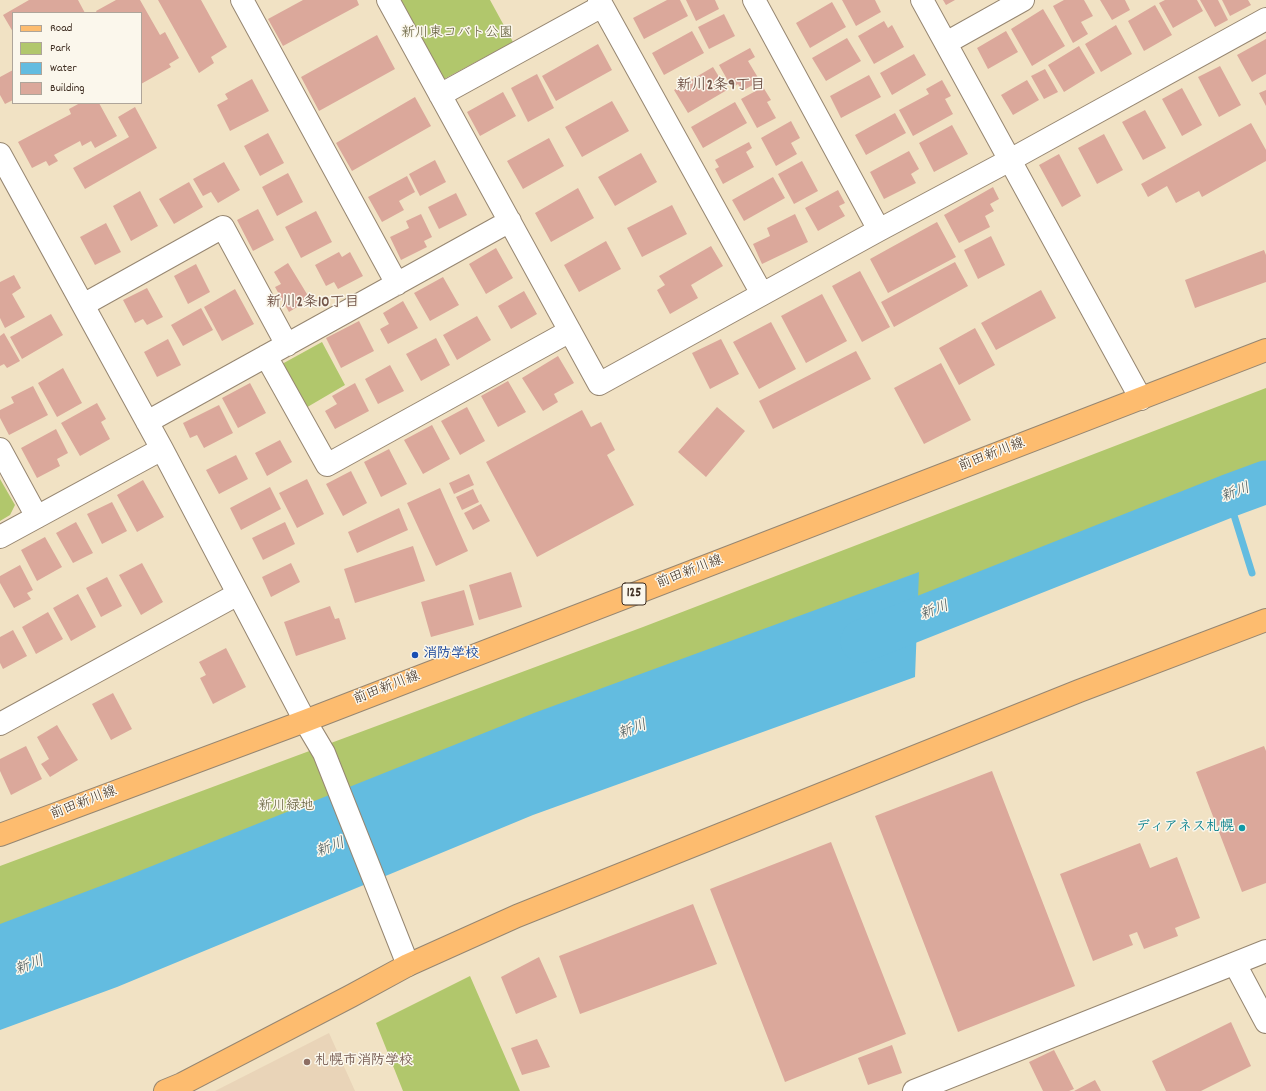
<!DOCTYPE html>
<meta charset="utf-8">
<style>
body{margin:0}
#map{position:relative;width:1266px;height:1091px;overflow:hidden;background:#f1e2c4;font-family:Dekko,sans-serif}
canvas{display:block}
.legend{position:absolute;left:12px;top:12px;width:130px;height:92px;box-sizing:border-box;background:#fbf7ec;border:1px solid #aea59a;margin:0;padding:5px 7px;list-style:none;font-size:12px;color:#3b2a1e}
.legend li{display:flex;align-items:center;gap:8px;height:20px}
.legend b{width:20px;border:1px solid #aea59a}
</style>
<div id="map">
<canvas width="1266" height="1091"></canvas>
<ul class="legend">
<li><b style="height:5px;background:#fdbc6f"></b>Road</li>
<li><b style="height:11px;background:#b1c76c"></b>Park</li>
<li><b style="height:11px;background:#63bce0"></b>Water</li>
<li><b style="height:11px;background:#dba89b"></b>Building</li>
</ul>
</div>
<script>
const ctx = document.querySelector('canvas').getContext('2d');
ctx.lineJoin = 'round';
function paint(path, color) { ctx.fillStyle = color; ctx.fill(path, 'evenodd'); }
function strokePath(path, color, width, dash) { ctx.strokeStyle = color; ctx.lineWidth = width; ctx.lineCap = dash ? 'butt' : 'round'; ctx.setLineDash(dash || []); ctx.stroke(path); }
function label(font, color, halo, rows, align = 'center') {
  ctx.font = font + ' Dekko,"Klee One",sans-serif'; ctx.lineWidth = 3; ctx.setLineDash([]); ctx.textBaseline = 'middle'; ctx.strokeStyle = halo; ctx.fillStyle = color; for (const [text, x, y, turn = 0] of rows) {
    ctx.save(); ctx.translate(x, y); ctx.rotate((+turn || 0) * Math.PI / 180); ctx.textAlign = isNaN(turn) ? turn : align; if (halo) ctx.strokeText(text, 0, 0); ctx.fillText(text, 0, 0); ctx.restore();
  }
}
paint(new Path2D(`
 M329 1033 355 1091H215Z`), '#e9d4b8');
paint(new Path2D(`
 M401 0H490L513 42 444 79Z
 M322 342 345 385 304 409 282 364Z
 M1266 388V468L826 644 0 956V866L643 627Z
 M0 479 15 505 10 515 0 521Z
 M470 976 520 1091H403L376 1023Z`), '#b1c76c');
paint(new Path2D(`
 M919 572 915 677 533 815 117 987 0 1030V924L122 878 534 713Z`), '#63bce0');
strokePath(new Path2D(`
 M1228 496 1252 573`), '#63bce0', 7);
strokePath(new Path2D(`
 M862 641 1228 496 1266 482`), '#63bce0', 43);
paint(new Path2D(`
 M29 0H78L85 13H13V32L3 15Z
 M116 0H140L160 35 165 32 179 58 169 64 171 67 141 84V13H97L96 11Z
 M158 0H201L227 47 211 57 214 63 199 73Z
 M303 0H357L359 5 283 46 268 19Z
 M667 0H680L688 16 644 39 633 18Z
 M686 0H715L719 9 696 21Z
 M842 0H875L881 12 856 26Z
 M943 0H955L946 5Z
 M1064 0H1084L1093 16 1081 22 1088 34 1073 43 1053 6Z
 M1100 0H1125L1130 10 1112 20Z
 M1165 0H1197L1203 11 1173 28 1159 3Z
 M1200 0H1218L1228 20 1215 27Z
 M1222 0H1248L1251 5 1230 16Z
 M832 2 846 27 810 48 796 23Z
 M1155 5 1172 35 1144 51 1128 21Z
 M1043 9 1065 46 1032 66 1011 29Z
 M724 14 735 36 709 49 698 27Z
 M884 21 888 28 892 25 904 47 874 64 858 36Z
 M1116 25 1132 54 1101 72 1085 44Z
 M692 31 704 53 664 75 652 53Z
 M1006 31 1018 52 988 69 977 48Z
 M377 35 395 69 319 111 301 77Z
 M847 38 861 61 826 81 812 58Z
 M1266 39V74L1252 82 1237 55Z
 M598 44 612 70 556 101 542 76Z
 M1079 46 1095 73 1064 92 1048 65Z
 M750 48 755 57 748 61 760 81 742 91 738 84 732 88 719 65Z
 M914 54 926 75 892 95 880 73Z
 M1220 66 1241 105 1219 117 1198 77Z
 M713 67 727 90 688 113 674 90Z
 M1045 69 1058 92 1044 99 1031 76Z
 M13 70V100L5 104 0 95V77Z
 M537 74 554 108 528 122 511 88Z
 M869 75 881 97 841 118 830 96Z
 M252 79 269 111 230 131 217 105 228 99 225 94Z
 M942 80 951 96 945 99 953 114 913 136 899 110 929 94 926 89Z
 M1027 80 1039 100 1013 115 1001 95Z
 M763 87 771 100 767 102 776 118 757 128 741 99Z
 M1182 88 1202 125 1182 136 1162 99Z
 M1266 90V106L1259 93Z
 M503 92 516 116 480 136 467 112Z
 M415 97 431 126 352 171 336 143Z
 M612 101 629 131 582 157 565 127Z
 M735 102 747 123 703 148 691 127Z
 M80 103H99L117 136 95 148 91 141 82 146 80 141 54 155 58 161 49 166 46 161 32 168 18 142 71 114 69 109Z
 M135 107 157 148 85 189 73 168 129 137 118 117Z
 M1145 110 1166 148 1143 160 1122 122Z
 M895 113 906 133 866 155 855 135Z
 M791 121 800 138 791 143 797 154 776 166 761 138Z
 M1251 123 1266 150V161L1202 197 1199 191 1176 203 1167 186 1148 197 1141 184Z
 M952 125 968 154 934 172 919 143Z
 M268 133 284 163 260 176 244 146Z
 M1104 134 1123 170 1097 184 1078 148Z
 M549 138 564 166 523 189 507 161Z
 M749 142 752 148 746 152 754 167 723 184 715 169 719 167 715 160Z
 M909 151 919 169 911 174 916 183 884 199 870 172Z
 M641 153 657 182 615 206 598 177Z
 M1059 154 1081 196 1062 207 1039 165Z
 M435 160 446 182 420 196 409 174Z
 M802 161 818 191 794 204 778 174Z
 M224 162 240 190 218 203 211 192 203 196 193 179Z
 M288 173 303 202 277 216 262 187Z
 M407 176 415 192 399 201 404 210 382 222 368 197Z
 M773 177 785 198 744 221 732 200Z
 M189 182 203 207 174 224 159 199Z
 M993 187 999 199 990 204 994 211 985 216 990 227 959 243 944 215Z
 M578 188 594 218 551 242 535 213Z
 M838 190 845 203 839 206 845 216 818 231 805 208Z
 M140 191 158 226 131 241 113 206Z
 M456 193 467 215 439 229 428 207Z
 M672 205 687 234 642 257 627 228Z
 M258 209 274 240 253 251 237 220Z
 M316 211 332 242 301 258 285 227Z
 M421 214 432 237 424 241 427 247 401 260 390 237 409 228 406 221Z
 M795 214 808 242 762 264 753 244 770 236 767 228Z
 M937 222 956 257 888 293 870 259Z
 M106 223 121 252 95 265 80 237Z
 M991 236 1005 265 978 279 964 250Z
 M606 241 621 269 579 292 564 265Z
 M711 246 723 266 691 285 698 298 670 314 657 290 665 285 659 276Z
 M496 248 513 278 486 294 469 264Z
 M1264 250 1266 255V282L1195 308 1185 280Z
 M339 252 342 257 350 252 363 276 338 289 334 282 326 286 315 265Z
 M955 262 968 286 894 327 881 302Z
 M288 263 310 299 289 312 275 287 281 284 274 272Z
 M196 264 210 292 188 304 174 276Z
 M860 271 890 327 862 342 832 286Z
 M14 275 21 288 12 294 25 317 5 328 0 318V282Z
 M443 277 459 305 430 321 414 293Z
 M147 288 163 317 147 325 143 319 135 323 123 300Z
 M235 289 254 324 222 341 204 307Z
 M1041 290 1056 318 996 350 981 323Z
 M524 291 537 314 511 329 498 306Z
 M822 294 847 341 806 363 781 316Z
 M403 301 418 328 388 344 380 329 389 324 383 313Z
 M201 308 213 330 183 346 171 325Z
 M51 314 63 335 22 359 10 337Z
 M477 316 491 340 457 360 443 335Z
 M359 321 374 351 341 368 326 338Z
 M771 322 796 369 759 389 733 342Z
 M975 328 995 365 959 385 939 348Z
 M4 333 20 361 7 368 4 364 0 366V336Z
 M436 338 450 365 421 381 406 354Z
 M168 339 181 365 157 377 144 352Z
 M721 339 739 374 710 389 692 353Z
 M856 351 871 379 773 429 759 401Z
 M558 356 574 383 554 394 558 402 543 411 522 378Z
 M941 363 971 420 924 444 894 388Z
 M390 365 404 391 378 404 365 379Z
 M63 368 82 403 57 417 38 383Z
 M508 381 526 412 498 427 481 396Z
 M250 383 266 413 238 428 222 398Z
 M355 383 369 411 335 429 325 411 337 404 332 396Z
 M33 386 48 415 9 435 0 418V410L14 403 11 397Z
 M97 403 106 419 101 422 110 439 80 456 61 423Z
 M219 405 233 433 204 448 197 435 190 438 183 423Z
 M467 407 485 441 460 455 441 421Z
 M717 407 745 431 706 477 678 452Z
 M582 410 591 427 601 422 615 450 607 455 634 505 537 557 486 462Z
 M432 425 450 459 423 474 404 440Z
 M56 429 68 453 57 459 60 466 37 478 21 448Z
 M280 440 292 462 267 476 255 453Z
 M389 449 407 484 381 497 364 462Z
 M236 455 248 479 219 494 206 470Z
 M351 471 367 503 343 516 326 484Z
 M469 474 474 485 454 494 449 483Z
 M307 479 324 514 297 528 279 493Z
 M143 480 164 517 137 532 117 495Z
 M270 487 281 509 241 530 230 508Z
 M440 488 468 551 436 566 407 503Z
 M473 489 479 502 462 510 456 497Z
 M112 502 127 531 102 544 87 514Z
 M481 504 490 521 473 530 464 513Z
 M399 508 408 530 357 553 348 532Z
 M76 522 93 553 73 563 56 533Z
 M285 522 295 544 263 560 252 538Z
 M45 537 62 567 37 581 21 550Z
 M413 546 425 581 355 603 344 569Z
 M142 563 163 602 141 615 119 575Z
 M291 563 300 582 271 597 262 577Z
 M20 565 33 590 27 593 31 599 14 608 0 583V576Z
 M511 572 522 607 479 620 469 585Z
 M107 577 122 606 101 617 86 588Z
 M464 590 474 625 431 637 421 602Z
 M78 594 96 627 71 641 53 608Z
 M330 606 335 619 339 618 346 639 296 656 284 622Z
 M48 612 63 639 36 654 22 627Z
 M13 630 27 656 3 669 0 663V637Z
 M226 648 246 687 213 704 200 678 206 675 199 662Z
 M113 693 132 729 111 740 92 704Z
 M57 725 78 760 50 777 41 764 49 759 37 737Z
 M26 746 42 779 11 795 0 771V759Z
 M1264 746 1266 751V883L1242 892 1196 772Z
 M992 771 1075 986 958 1032 875 816Z
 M831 842 906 1034 785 1082 710 889Z
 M1140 843 1150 868 1177 857 1200 918 1175 928 1178 936 1144 949 1137 932 1129 935 1133 945 1093 961 1060 874Z
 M693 904 717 964 580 1014 559 956Z
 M539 957 557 997 516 1014 501 977Z
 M1231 1022 1251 1066 1201 1091H1166L1152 1061Z
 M537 1039 550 1067 522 1075 511 1048Z
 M892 1045 902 1073 868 1085 858 1058Z
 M1054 1050 1074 1089 1069 1091H1043L1029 1062Z
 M1095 1080 1101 1091H1074Z`), '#dba89b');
const minor = new Path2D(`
 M242 0 397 284
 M388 0 599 384 879 230 1010 160 1266 19
 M599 0 762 294
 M754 0 879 230
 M922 0 1141 399
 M946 43 1023 0
 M440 95 602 6
 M0 154 162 449 305 721 324 753 408 965
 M83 305 223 227 287 345
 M266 356 327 465 570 331
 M147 422 510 221
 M0 449 37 517
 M0 537 162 449
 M0 724 238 594
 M1235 964 1266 1022
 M914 1091 1266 951`);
const major = new Path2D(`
 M0 835 305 721 1266 350
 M165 1091 182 1084 351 996 408 965 517 916 1079 691 1266 620`);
strokePath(minor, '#968671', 24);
strokePath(major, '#968671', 24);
strokePath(minor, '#fff', 22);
strokePath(major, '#fdbc6f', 22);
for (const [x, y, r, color] of [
 [415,655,4,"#1a4fb4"],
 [1242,828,4,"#0f9aa8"],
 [307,1062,4,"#8d6e63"]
]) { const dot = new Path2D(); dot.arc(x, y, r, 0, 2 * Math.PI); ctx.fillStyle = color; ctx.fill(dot); strokePath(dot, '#fbf7ec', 1.5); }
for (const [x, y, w] of [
 [634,594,24]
]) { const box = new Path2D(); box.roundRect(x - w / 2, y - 11, w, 22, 3); ctx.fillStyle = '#fbf7ec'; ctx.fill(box); strokePath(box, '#3b2a1e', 1); }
label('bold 13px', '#3b2a1e', null, [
 ["125",634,594]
]);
label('14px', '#5e5935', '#fbf7ec', [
 ["新川東コバト公園",457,34],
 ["新川緑地",286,807]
]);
label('14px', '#3b2a1e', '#fbf7ec', [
 ["前田新川線",992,456,-21],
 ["前田新川線",690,573,-21],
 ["前田新川線",387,689,-21],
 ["前田新川線",84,804,-21]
]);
label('bold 14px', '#164399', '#fbf7ec', [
 ["消防学校",423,655]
], 'left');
label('bold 14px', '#0d838f', '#fbf7ec', [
 ["ディアネス札幌",1234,828]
], 'right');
label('bold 14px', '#785e54', '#fbf7ec', [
 ["札幌市消防学校",315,1062]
], 'left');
label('bold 15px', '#73564a', '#fbf7ec', [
 ["新川2条9丁目",721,87],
 ["新川2条10丁目",313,304]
]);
label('italic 15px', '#475658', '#fbf7ec', [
 ["新川",1236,494,-21],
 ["新川",935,612,-21],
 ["新川",633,731,-21],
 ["新川",331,849,-21],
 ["新川",30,967,-21]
]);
</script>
